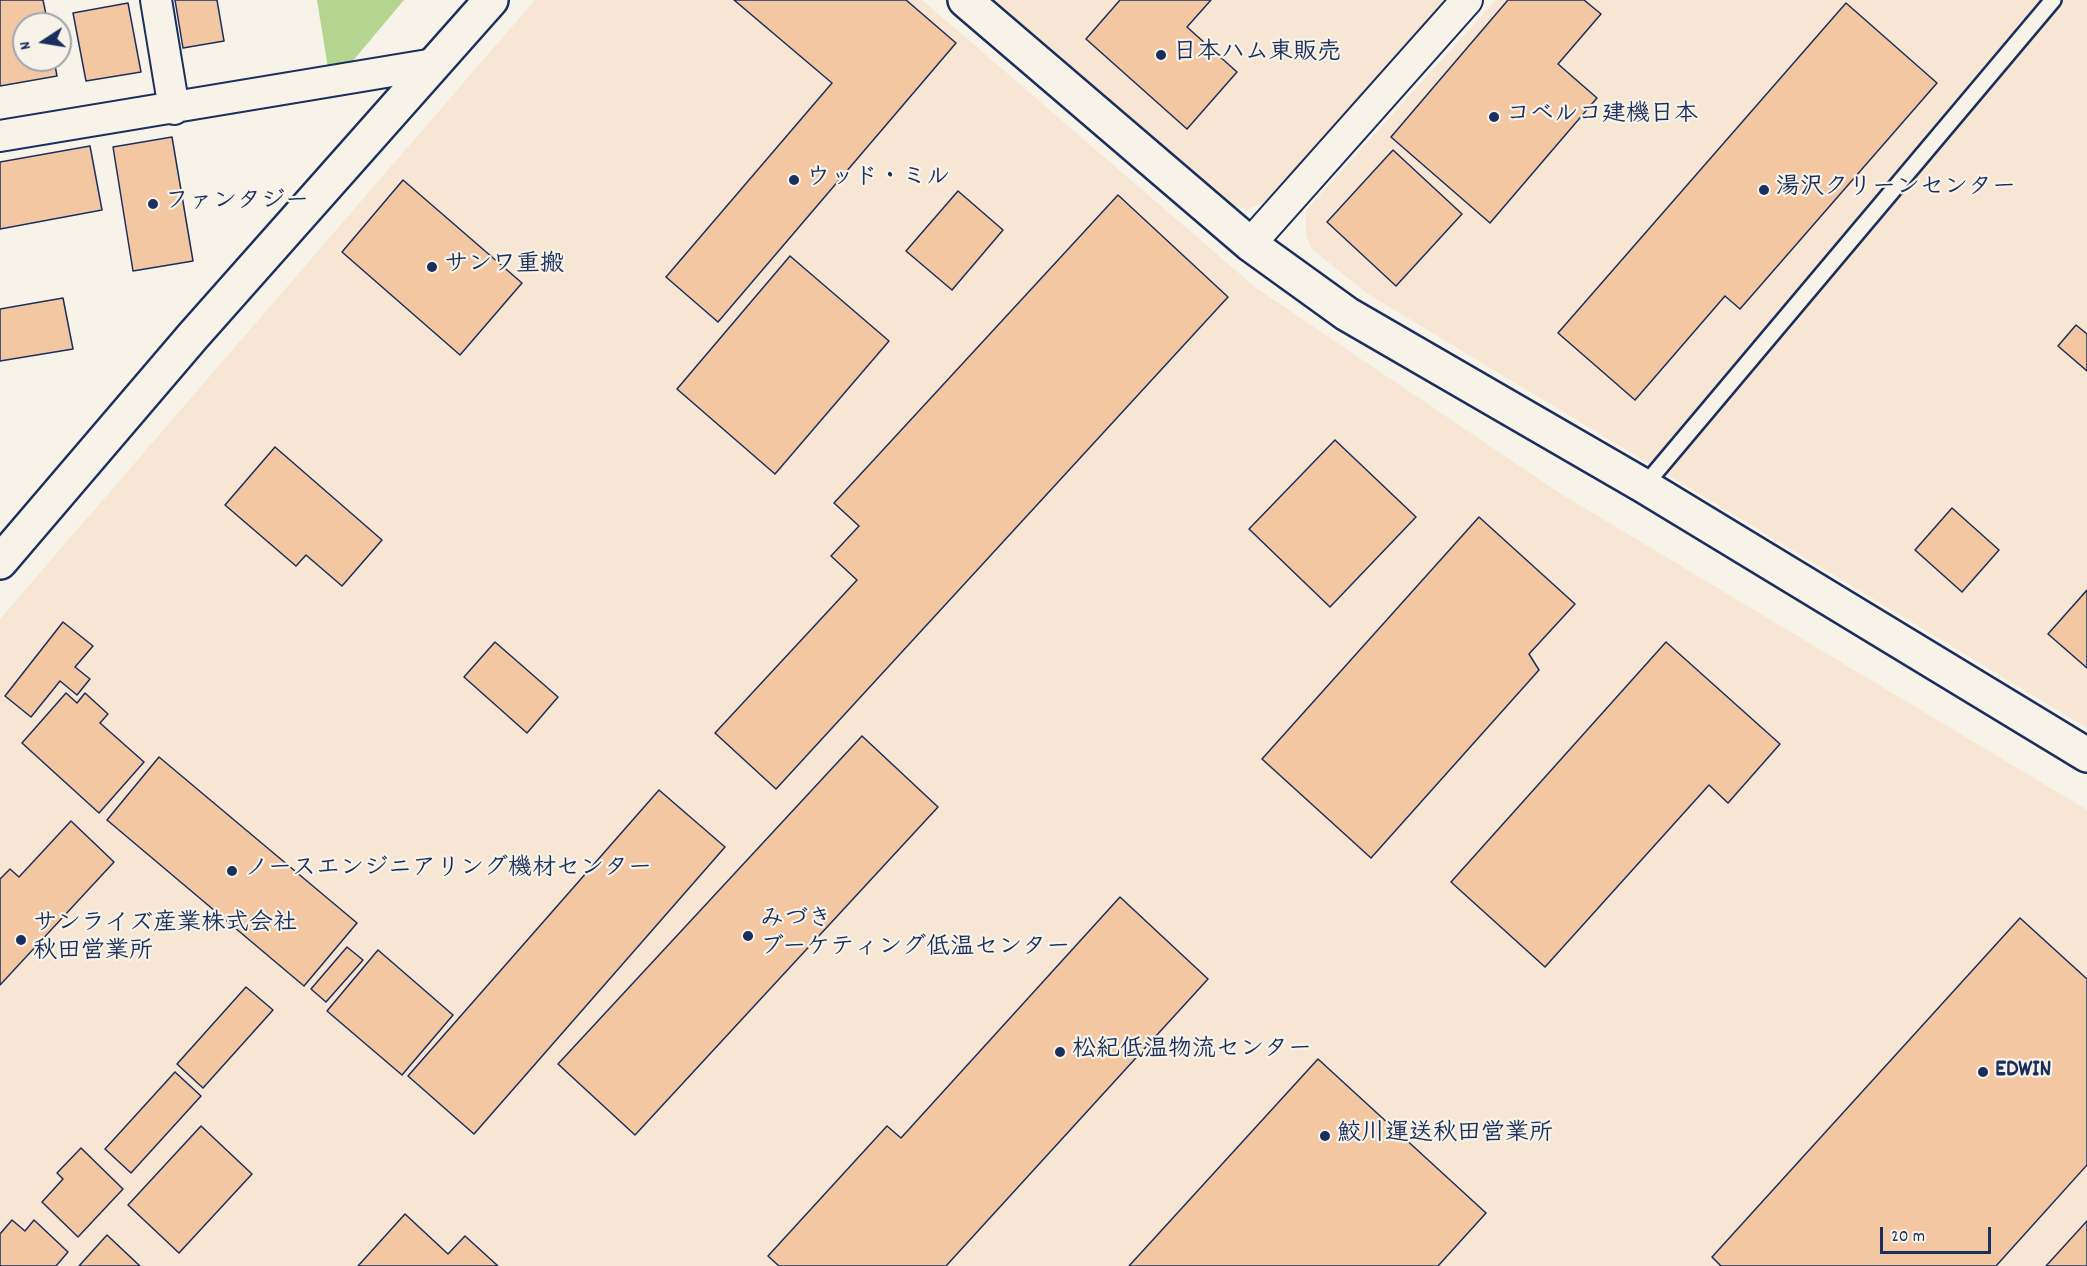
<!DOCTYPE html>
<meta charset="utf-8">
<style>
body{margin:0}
#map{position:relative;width:2087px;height:1266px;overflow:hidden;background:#f7f3e8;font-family:Dekko,sans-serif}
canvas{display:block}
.north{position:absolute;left:12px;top:12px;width:60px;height:60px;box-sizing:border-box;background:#f7f3e8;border:2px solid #9fa5b1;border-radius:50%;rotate:258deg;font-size:16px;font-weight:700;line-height:24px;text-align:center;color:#1b2f5e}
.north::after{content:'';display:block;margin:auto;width:21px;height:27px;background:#1b2f5e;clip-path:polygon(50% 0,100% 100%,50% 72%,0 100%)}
.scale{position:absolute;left:1880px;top:1227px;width:111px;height:27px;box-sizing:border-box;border:3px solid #1b2f5e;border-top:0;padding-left:8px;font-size:18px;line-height:21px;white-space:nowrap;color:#1b2f5e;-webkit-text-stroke:4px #f7f3e8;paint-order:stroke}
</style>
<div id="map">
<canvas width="2087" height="1266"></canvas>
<div class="north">N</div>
<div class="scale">20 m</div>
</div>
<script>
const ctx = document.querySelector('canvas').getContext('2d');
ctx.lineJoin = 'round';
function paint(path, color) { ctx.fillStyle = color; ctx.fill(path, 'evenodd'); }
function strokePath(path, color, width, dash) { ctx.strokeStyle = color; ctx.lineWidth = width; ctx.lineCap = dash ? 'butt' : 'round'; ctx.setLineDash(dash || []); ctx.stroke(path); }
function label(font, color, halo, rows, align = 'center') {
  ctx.font = font + ' Dekko,"Klee One",sans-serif'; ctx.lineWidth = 4.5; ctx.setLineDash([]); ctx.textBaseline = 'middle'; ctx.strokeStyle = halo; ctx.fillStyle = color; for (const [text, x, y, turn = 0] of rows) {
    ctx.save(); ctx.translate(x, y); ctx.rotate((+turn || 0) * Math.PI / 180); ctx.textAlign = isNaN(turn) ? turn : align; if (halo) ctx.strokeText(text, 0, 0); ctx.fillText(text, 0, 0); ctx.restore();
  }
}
paint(new Path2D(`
 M535 0H922L1256 288 1561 494 2087 810V1266H0V619Z
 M993 0H1448L1270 199 1248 209 1227 205Z
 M1496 0H2087V728L1368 294 1312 249 1306 236V210Z`), '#f6e6d3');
paint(new Path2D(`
 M317 0H404L351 63 328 68Z`), '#b4d690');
const building = new Path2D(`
 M0 0H43L48 24H24V60H54L57 76 0 86Z
 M175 0H217L224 41 183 48Z
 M734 0H906L956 43 718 322 666 277 832 83Z
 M1120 0H1211L1187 27 1237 72 1187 129 1086 39Z
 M1508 0H1584L1601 14 1558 64 1597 98 1490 223 1391 137Z
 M128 3 141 72 86 81 73 13Z
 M1846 3 1937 83 1740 309 1725 296 1635 400 1558 333Z
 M172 137 193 261 133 271 113 147Z
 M90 146 102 210 0 229V162Z
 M1393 150 1462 214 1396 286 1327 222Z
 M403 180 522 283 460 355 342 252Z
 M958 191 1003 230 952 290 906 251Z
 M1118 195 1228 297 776 789 715 733 857 580 831 556 859 526 834 503Z
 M790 256 889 341 775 474 677 389Z
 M63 298 73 349 0 361V309Z
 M2076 325 2087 334V371L2058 346Z
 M1335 440 1416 517 1330 607 1249 529Z
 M275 447 382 540 342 586 306 555 296 566 225 505Z
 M1952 508 1999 550 1962 592 1915 550Z
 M1479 517 1575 604 1529 654 1539 670 1371 858 1262 759Z
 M2087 590V668L2048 634Z
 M63 622 93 646 75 667 90 679 77 695 60 681 31 717 5 696Z
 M495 642 558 697 527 733 464 677Z
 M1666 642 1780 744 1728 803 1709 785 1545 967 1451 882Z
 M66 693 77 703 85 693 108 714 100 723 144 762 99 813 22 743Z
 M862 736 938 807 635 1135 558 1064Z
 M159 757 357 923 304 986 107 820Z
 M659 790 725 847 474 1134 408 1076Z
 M71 821 114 862 0 985V879L10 869 19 877Z
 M1120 897 1208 979 946 1266H779L768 1256 887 1126 901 1138Z
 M2020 918 2087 979V1165L1996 1266H1721L1712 1257Z
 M347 947 363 960 326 1002 311 989Z
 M378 950 453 1015 402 1075 327 1011Z
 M246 987 273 1010 203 1088 177 1064Z
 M1318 1059 1486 1213 1438 1266H1129Z
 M175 1072 201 1096 131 1173 105 1149Z
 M201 1126 252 1174 179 1253 128 1205Z
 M81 1148 123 1189 78 1237 42 1202 63 1179 57 1173Z
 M405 1214 448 1254 465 1236 498 1266H358Z
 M12 1220 25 1231 34 1220 68 1252 56 1266H0V1234Z
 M2087 1221V1266H2046Z
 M107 1235 140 1266H79Z`);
paint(building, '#f4c7a3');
strokePath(building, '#1b2f5e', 1.5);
const lane = new Path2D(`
 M1644 486 2053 0`);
const street = new Path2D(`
 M156 0 174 109
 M0 136 434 64
 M1250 244 1467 0`);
const secondary = new Path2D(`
 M965 0 1250 244 1347 314 1644 486 2087 755
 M0 562 193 336 491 0`);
strokePath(lane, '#1b2f5e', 20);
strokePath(street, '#1b2f5e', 34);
strokePath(secondary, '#1b2f5e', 38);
strokePath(lane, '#f7f3e8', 15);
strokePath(street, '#f7f3e8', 30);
strokePath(secondary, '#f7f3e8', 33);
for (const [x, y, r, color] of [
 [1161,55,6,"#1b2f5e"],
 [1494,117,6,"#1b2f5e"],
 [794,180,6,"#1b2f5e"],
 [1764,190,6,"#1b2f5e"],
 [153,204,6,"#1b2f5e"],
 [432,267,6,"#1b2f5e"],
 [232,871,6,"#1b2f5e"],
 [748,936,6,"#1b2f5e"],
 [21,940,6,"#1b2f5e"],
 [1060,1052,6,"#1b2f5e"],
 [1983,1072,6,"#1b2f5e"],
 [1325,1136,6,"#1b2f5e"]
]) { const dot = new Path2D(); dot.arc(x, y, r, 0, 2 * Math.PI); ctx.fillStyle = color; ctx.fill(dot); strokePath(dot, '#f7f3e8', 2); }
label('bold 24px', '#1b2f5e', '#f7f3e8', [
 ["日本ハム東販売",1173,55],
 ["コベルコ建機日本",1506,117],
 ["ウッド・ミル",806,180],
 ["湯沢クリーンセンター",1776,190],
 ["ファンタジー",165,204],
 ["サンワ重搬",444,267],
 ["ノースエンジニアリング機材センター",244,871],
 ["みづき",760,922],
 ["ブーケティング低温センター",760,950],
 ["サンライズ産業株式会社",33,926],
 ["秋田営業所",33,954],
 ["松紀低温物流センター",1072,1052],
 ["EDWIN",1995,1072],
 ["鮫川運送秋田営業所",1337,1136]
], 'left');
</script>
